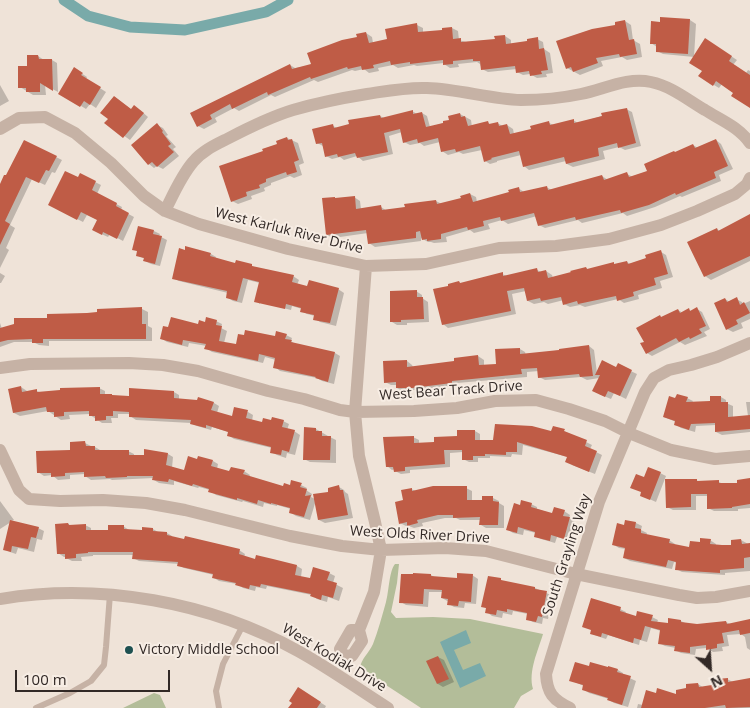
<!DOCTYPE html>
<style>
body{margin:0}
#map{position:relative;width:750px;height:708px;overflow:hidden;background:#efe3d8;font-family:"Open Sans",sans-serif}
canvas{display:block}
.north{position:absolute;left:685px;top:643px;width:50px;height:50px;-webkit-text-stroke:4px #f7ede4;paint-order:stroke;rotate:154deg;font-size:14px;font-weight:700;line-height:20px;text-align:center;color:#322926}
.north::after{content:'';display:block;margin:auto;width:18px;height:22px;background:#322926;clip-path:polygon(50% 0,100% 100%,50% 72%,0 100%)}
.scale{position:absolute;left:15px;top:670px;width:155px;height:22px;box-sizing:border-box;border:2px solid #322926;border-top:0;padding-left:6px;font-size:15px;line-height:18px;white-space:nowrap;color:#322926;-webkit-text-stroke:4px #f7ede4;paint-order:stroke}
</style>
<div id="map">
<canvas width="750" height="708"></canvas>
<div class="north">N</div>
<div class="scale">100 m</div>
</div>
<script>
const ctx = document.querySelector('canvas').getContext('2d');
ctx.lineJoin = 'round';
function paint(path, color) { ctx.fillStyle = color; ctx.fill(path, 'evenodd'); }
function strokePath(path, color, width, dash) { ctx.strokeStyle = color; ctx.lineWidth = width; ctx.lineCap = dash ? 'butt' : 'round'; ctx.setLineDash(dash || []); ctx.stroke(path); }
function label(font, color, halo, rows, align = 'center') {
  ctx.font = font + ' "Open Sans",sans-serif'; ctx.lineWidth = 4; ctx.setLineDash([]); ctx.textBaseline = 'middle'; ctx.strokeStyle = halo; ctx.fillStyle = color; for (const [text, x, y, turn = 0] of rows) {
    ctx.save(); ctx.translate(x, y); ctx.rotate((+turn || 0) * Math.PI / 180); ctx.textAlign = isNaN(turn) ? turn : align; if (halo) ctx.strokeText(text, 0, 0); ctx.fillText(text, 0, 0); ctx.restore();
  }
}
paint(new Path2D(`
 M395 564H399L397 583 391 612 396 618 433 617 470 619 543 634C538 651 528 671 533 689L521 696 514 708H421L360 668C361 659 369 653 373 644 378 631 382 616 386 602 389 592 389 571 395 564Z
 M154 693 160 695 166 708H123Z`), '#b3bd99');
paint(new Path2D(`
 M466 630 471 643 454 650 463 670 480 663 486 676 460 688 440 642Z`), '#79aaa9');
paint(new Path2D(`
 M661 19 690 20 696 24 694 57 663 54 657 51V47L651 43 661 23Z
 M625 21 631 25 633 40 640 44 642 57 627 60 622 57 601 61 603 66 580 75 567 68 617 26Z
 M417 25 423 28V33L444 31 443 29 452 28 458 31 459 40 466 42 496 40 505 36 511 40V45L537 39 543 42 544 49 550 53 553 73 546 74 547 77 537 78 530 74 523 75 517 72V69L488 72 482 69 480 64 477 62 458 64 459 67 450 68 444 64V63L417 66 414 65 398 68 393 65 378 68 379 71 369 73 364 69 355 71 352 70 318 82 314 80 275 97 271 95 239 111 234 108 215 118 217 122 204 129 198 126 191 113 290 65 295 68 312 65 366 33 372 37 373 43 388 40Z
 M711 43 737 60 733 65 746 73 748 70 750 71V106L735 93 722 84 719 88 714 85 703 71Z
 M38 56 44 60H52L57 63 58 92 45 85 46 95H33L20 87 28 67Z
 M75 69 87 77 86 79 106 92 96 108 90 104 86 109 60 93Z
 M0 85 9 101 0 106Z
 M115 97 132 110H140L148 117 130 140 106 123 109 119Z
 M626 109 632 112 641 146 625 150 619 147 603 151 605 159 573 167 567 164 566 161 529 170 524 166 521 155 497 161V162L490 164 485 161 482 150 463 154 459 152 448 155 442 151 440 142 424 146 420 143 410 145 404 142 402 132 389 136 393 154 363 161 357 156 344 160 340 157 332 159 326 156 323 146 317 143 333 126 337 128 380 116 384 118 412 111 417 114 422 113 427 116 430 127 450 121 460 114 471 120 472 127 488 123 492 125 497 123 503 126 507 125 513 129 514 134 532 130 549 123 554 125 573 120 578 123Z
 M157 125 163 128 168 135 166 136 176 147 173 149 179 156 163 169 157 166 154 168 149 164Z
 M287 138 298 143 304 163 299 165 302 175 294 178 290 176 271 183V185L264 188 265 191 251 196 252 199 238 204 232 201 265 152 278 145Z
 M716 140 721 144 733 169 719 175 721 181 682 197 680 196 655 207 627 216 623 213 582 223 578 220 545 228 539 225 537 216 508 224 502 220 488 224 490 229 474 233 470 230 446 237 447 242 434 243 431 242H428L421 238V241L375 247 369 243 368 233 333 238 327 235 337 199 354 197 360 201 361 209 381 207 387 211 436 201 442 204 462 199 470 194 476 197 477 202 510 193 518 188 524 192 546 187 552 190 602 176 608 180 627 174 633 177 649 172 693 145 698 148Z
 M56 157 62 160 55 173 52 172 45 185 32 179 10 225 15 228 6 248 9 250 0 268V187Z
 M81 175 101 185 97 194 122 207 121 210 134 217 123 241 110 234 108 237 99 233 98 220 87 215 83 222 56 208 79 179Z
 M750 215V261L711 280 705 276 717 229 720 231Z
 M139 227 154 231 160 234 159 236 167 240 160 266 151 264 145 261V259L137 255 138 252 134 249Z
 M661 252 666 255 673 277 660 281 662 288 638 295 639 299 624 303 618 299 585 307 580 305 570 307 564 304V300L548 304 544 302 534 304 528 301 526 291 512 294 516 314 448 328 443 324 450 287 459 282 461 284 502 274 507 276 537 270 541 272 546 271 552 275 553 278 586 268 589 270 613 263 616 265 627 262 630 264 648 259Z
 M211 254 216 257V259L236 264V262L252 266 256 268 293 276 299 280 297 285 308 287 338 289 344 293 336 326 320 322 315 319V316L307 314 302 311V309L292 306 291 310 260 302V304L256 301 260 283 248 280 242 303 233 301 227 297 228 293 179 281 173 278Z
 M0 273 5 276 1 283H0Z
 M416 291 422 295V298L428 302 429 322 407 323V325H397L392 322Z
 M725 299 730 302 736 299 742 302 743 304 750 301V319L741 323 743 328 733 332 727 329Z
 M142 309 148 312V326L152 328V341H49V346L39 345 33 342H14L0 347V323L2 329 48 319Z
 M697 309 702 312 710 329 704 332 707 336 685 345 680 342 652 356 647 353 645 342 662 318 678 310 683 313 689 310 691 311Z
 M216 321 222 324 221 328 227 331 224 343 237 346 286 335 292 338 291 341 295 344 335 353 340 356 334 384 322 381 317 378 280 371 275 367 276 360 265 357 263 363 212 352 206 348 207 346 189 343 188 347 167 342 161 338 199 325Z
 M589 346 594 350 597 373 617 368 618 365 637 374 626 399 614 393 611 399 599 394V378L587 380 581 377 545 380 539 377V371L527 372V377L457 383 458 386 403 391 397 388V385H391L385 382 407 361 412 365 413 367 456 362 478 356 484 360V366L497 365 520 349 525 352 526 355Z
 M21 387 27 391V393L37 391 41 393 99 388 105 391V395L130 397 174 392 179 395V400L214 403 219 406 217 413 233 418 248 412 253 415 252 421 263 424 272 421H283L289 424 287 430 294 431 300 435 295 455 287 453 286 458 277 455 271 452 272 448 234 439 228 435 229 432 212 427 211 430 197 426 191 423 136 420 130 416V414H118V418H111L112 423H102L90 415V414L69 415 70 419 61 420 48 411 20 416 14 413Z
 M721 397 726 400V403L733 406V418L748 416 746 402H750V432L722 435 716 432V425L696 426 695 432 681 428 675 424 676 422 664 417 676 399 687 398 693 401 692 403 712 402Z
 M554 427 564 431 592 445 590 449 602 455 595 474 572 465 568 457 523 445 522 455 512 454 511 457 490 456V458H478V462H469L463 459V452L450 453V467L410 470V473L401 474 395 471V469L392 470 387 466 413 437 419 440V444L436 443 459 437 475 431 480 434V441H495L552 433Z
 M316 429 328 436V437H330L336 440V463L310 462 304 459Z
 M85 443 91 446V447H95L100 450 128 451 134 454V457L168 454 173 457 172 468 185 472 198 460 213 461 218 464 217 469 230 473 244 471 250 475 249 477 284 488 301 485 307 488 306 490 312 494 311 497 315 499 330 493 339 487 344 490 345 492 348 494 353 518 325 523 319 520 316 500 310 520 296 516 290 512 291 509 277 505V506L264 503 263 507 243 501 242 502 216 495 210 491V490L199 487 198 488 174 481V485L159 483 154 480V478L112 480 110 479 91 480 85 476V474L70 475V479L58 480 52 475 44 476 38 472Z
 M660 473 666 476 656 502 647 498 645 479Z
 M750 479V508L738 509V511H714L708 508V496H696V510H673L667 507 696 480 700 482H719L723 484H739Z
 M466 488 472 491V502H483V498H493L499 501V503L504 506V528H486L481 525V520H460L456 518H445L422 523 423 526 414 528 409 526H406L400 523 404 501 411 489 416 491Z
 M0 501 14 520 11 521 38 528 44 531 42 540 37 539 34 552 18 548 16 554 10 552 4 549 11 522 0 529Z
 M531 504 537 507V509L553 514 564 511 570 515 569 518 575 522 570 541 557 537 555 543 541 539 536 536V533L524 530 523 535 513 533 507 529 521 506Z
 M636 523 642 526 641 530 647 533 646 536 669 540 675 544 674 546 690 549 701 543 710 540 716 544V546H732L741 540 750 545V571L725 573V575L682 572 676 569 677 563 674 562 672 569 630 561 624 558 626 549 619 548 614 545 625 526Z
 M68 524 72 526 85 525 91 528V531H109L123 526 129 530 143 532 153 529 158 532 167 533 172 536V538L239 550 245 554 244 557 256 560 297 566 302 569 301 577 311 579 329 573 335 576 333 583 343 588 339 601 328 597 327 602 317 599 312 595 267 586 266 589 256 587 255 591 243 588 237 584 219 581 214 578V575L184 568 178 565 179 564 139 561 133 558 134 555H93V556L81 557 82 561H72L66 558V557H64L58 553Z
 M431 575 434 577 458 579 472 575 478 579 476 604 465 603 464 608 454 607 449 604V602L442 598 443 592H429L428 607 406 605 401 602Z
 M500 580 505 582 535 588 553 596 548 619 543 618 542 624 533 622 527 619 528 614 513 611 512 615 503 613 502 618 492 616 487 612V609L483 606Z
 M620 609 626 612 625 614 637 617H652L658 620 657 623 669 625 681 621 687 624 697 626 726 622 730 624 750 621V650L747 648 745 637 741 634 727 635 729 646 722 647 723 651 713 652 707 648 696 649 695 655 681 653 675 650 676 648 665 646 659 643 661 631 651 628 647 642 640 640 639 645 608 635 606 639 597 636 591 633 592 630 584 626Z
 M438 657 444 660 454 682 443 687 438 684Z
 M590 667H609L618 670 623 673V675L636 681 628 707 614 703 609 700V699L589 693 583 689 584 686 570 680Z
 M727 679 733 682 750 679V708H637L638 704 643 705 657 694 678 696 698 684 704 688 719 685Z
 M304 692 326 706 325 708H290Z`), '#0003');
strokePath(new Path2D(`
 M64 0 88 16 130 27 185 30 266 12 288 0`), '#79aaa9', 11);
paint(new Path2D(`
 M660 17 690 19 688 54 656 52V44H650L651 21 660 22Z
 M625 20 629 40 634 39 637 54 620 57 619 54 596 58 598 63 573 72 571 67 566 69 556 41 592 29 615 25V22Z
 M417 23 418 32 442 30V28L452 27 453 39 461 38V42L495 39 494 36 505 35 506 44 527 41V39L538 37 539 49 544 48 548 70 541 71 542 74 530 76 529 71 516 73 515 66 481 70 480 61H473V59L453 61V64L443 65V60L410 64V62L391 65 390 61 373 65 374 68 362 70 361 66 348 69 347 67 311 79 310 77 268 95 267 92 232 109 230 104 210 115 212 119 197 127 190 113 290 64 292 69 311 64 307 53 342 40 357 37 356 34 366 32 369 43 387 39 385 29Z
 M705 38 732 56 729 61 750 75V108L731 96 733 93 716 81 713 86 698 76 702 71 689 63Z
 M27 55H38L39 59H52L53 91 40 83V92H26V88H18V66H27Z
 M74 67 83 73 81 75 101 87 90 105 84 101 80 107 58 94Z
 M114 96 131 109 134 105 144 113 123 138 104 123 108 119 100 113Z
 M627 108 636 143 618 148 617 143 598 148 599 156 566 164 564 157 523 167 519 151 491 158 492 159 484 162 480 146 456 152 455 149 441 152 438 138 418 143 417 139 403 143 400 129 384 133 388 152 357 158 355 153 338 157 337 154 325 157 322 143 316 144 312 129 333 124 334 128 349 124 348 120 380 115 381 118 413 110V114L422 112 426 127 443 123V121L449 120 448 116 460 113 461 117 465 116 468 126 488 121 489 124 498 122 499 126 507 124 510 134 531 129 530 126 549 121 550 125 574 119V123L602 116 601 113Z
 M157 123 163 131 162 132 171 144 168 146 174 152 157 167 152 162 148 165 131 145Z
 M287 137 288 140 292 139 299 160 294 162 297 172 287 175 286 172 266 179V182L259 185 260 188 246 192 247 196 231 202 219 166 263 151 262 149 277 144 276 141Z
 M716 139 728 166 714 172 716 178 676 195 675 193 649 205 621 213 620 210 576 220 575 217 538 226 534 213 501 221 500 217 483 221 484 226 468 230 467 227 441 234V239L427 241V239L422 240 420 231 416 232V238L368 244 366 230 326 235 322 198 335 197V198L355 196 356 209 381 205 382 210 405 207 404 204 436 200 437 204 461 198 460 196 470 193 473 202 509 192 508 190 519 187 520 192 547 186 548 190 602 175 604 180 627 172 629 177 647 171 644 164 674 151 675 152 693 144 695 148Z
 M24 140 57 156 49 171 46 170 39 183 26 177 5 221 10 224 0 245V184L4 175H6Z
 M65 171 78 177 80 173 96 181 92 190 117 203 116 206 129 213 117 239 103 232 102 235 92 230 97 220 81 212 77 220 48 205Z
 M750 214V256L704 277 687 242 717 228 718 231Z
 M138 226 154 230 153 234 162 236 155 264 143 261 144 258 136 256 137 251 132 250Z
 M185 246 211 253 210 256 235 263 236 260 252 264V266L294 275 292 282 307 286 309 280 339 288 330 323 313 320 314 315 300 312 301 308 286 304 285 309 254 302 259 282 243 278 237 301 226 298 227 291 172 279 179 248 185 250Z
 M661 250 668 274 654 278 656 285 633 292 634 296 617 301 616 296 578 304 577 301 563 305 561 297 541 301 540 298 527 301 524 288 507 291 511 311 442 325 433 289 448 286V284L459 281 460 283 503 272V276L537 268 538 272 546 270 548 278 571 272 570 271 586 267 587 269 614 262V264L627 261 628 264 646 258 645 255Z
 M417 290V297H423L424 319 401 320V322H390V291Z
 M737 297 740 305 744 302 750 313 736 320 738 324 726 330 714 303 725 298 727 302Z
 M142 307V324H146V339H43V343H32V339L8 340 0 342V328L14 324V318H47V314L87 313 97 312V309Z
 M697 307 706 326 699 329 702 333 690 339 689 337 679 342 676 338 646 354 640 343 644 342 636 328 660 315 661 317 678 309 680 313 689 308 690 311Z
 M171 317 198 324 199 320 205 322 206 317 217 320 216 325 222 326 219 341 236 344 238 334 244 335 245 330 275 336 276 331 287 334 285 339 292 340 291 342 335 352 328 382 315 378 316 377 273 368 275 358 259 354 258 361 204 349 206 344 183 340 182 345 160 339 163 326 168 327Z
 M589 345 593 376 580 377 579 374 538 378 537 368 521 369 522 374 452 381V383L412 388H396V382L384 383 383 361 407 360V367L454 361V358L478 355 479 365 496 364 495 349 520 348V354L559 350V349Z
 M602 360 616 367 618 363 632 370 620 396 608 391 605 397 592 391 600 375H595Z
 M21 386 22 392 37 389V392L60 390V388L100 387V394H112V395L129 396V388L174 391V398L197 400 198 397 214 402 211 410 232 416 234 407 248 410 246 418 262 422 263 418 271 420 272 417 284 420 282 427 295 430 289 452 282 450 281 455 270 453 271 447 227 436 228 432 206 425V428L190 424 191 420 129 417V412L113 411V416H106V420L95 421V416H89V411L64 412V416L54 417V412H47L46 407 13 413 8 389Z
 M677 394 688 397 686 402 710 401V396H721V402H728V417L750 415V429L715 432V423L691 424 689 430 674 425 675 421 663 417 669 396 675 398Z
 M495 424 532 426 551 431 553 426 565 429 564 431 587 440 585 446 597 451 589 472 565 462 567 457 517 442V452H506V455L485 454V456H473V460H462V450H444L445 464 405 467V471L394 472 393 467H386L383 437 414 436V443L434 442V437L457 436V430H475V440H493Z
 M304 427 316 428V431H322V436H331L330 460H303Z
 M85 441 86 446H95V450H129V455H144V449L168 453 166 465 184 470 188 456 197 459 198 456 213 460 211 466 229 471 231 467 245 470 243 474 283 486 284 483 290 485 291 480 302 483 300 487 307 489 305 496 311 495 304 517 289 513 290 508 271 503V504L258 500 257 504 237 498V500L208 492 209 489 193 484 192 486 169 479 168 482 152 480 153 476H127V477L106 478 105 476 84 477V472L65 473V476L51 477V473H37L36 451 70 450V442Z
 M648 467 661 472 650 500 640 496 641 492 630 488 636 474 644 477Z
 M750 478V504L732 507V508L707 509V494H691V507L666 508 665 479H697V481L719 480V483H737V480Z
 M339 485 340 490H343L348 515 318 520 313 494 328 492V488Z
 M433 486H467V500H482V496H493V501L499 502 498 525H479L480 517 453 518V515H438L417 520 418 523 407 526V522L399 524 395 502 403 500 401 490 412 488V491Z
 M521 500 532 503 531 507 552 513 554 507 565 510 563 516 570 517 564 539 551 535 550 541 534 537 535 532 518 527 517 533 506 530 514 503 520 505Z
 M10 520 39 527 36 538 31 537 28 549 12 546 11 552 3 550Z
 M625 520 636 522 635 528 641 529V533L670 539 669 543 689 547 690 541 700 542V538L711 539 710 544 722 545H731V540L741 539 742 544 750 543V557L744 558V568L720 570V573L675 570 676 562 668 560 666 567 623 558 625 548 612 545 617 523 624 525Z
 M68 523 69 525 86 524V530H108V525H124V529L142 530V527L153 528V531L167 532V535L184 539 185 536 240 549 239 554 255 559 256 555 273 559 297 565 295 575 310 578 313 567 330 572 327 580 337 583 333 598 322 595 321 600 310 596 311 594 261 584 260 587 250 585 249 589 235 585 236 583 212 578 213 574 177 566 178 562 132 559 133 552H88V553L76 554V558L65 559V554H57L55 524Z
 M413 573 431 574V576L457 578V573L473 574 471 602 459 601 458 606 447 605 448 599 441 598 442 590 424 589 423 604 399 603 401 574H413Z
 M488 576 501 578V580L535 587V589L547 591 542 617 538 616 536 622 526 620 527 613 507 609V612L497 610 496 615 485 613 486 608 481 607Z
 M591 598 621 607 620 611 636 616 637 611 653 615 651 621 668 623V618L681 620V622L697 624 726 621 727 624 750 619V633L740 635 739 630 722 633 724 643 717 644V648L706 650V645L690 647V653L674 651 675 646 658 644 660 630 645 626 641 640 634 638 633 643 602 633 601 637 590 634 591 630 582 627Z
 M438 656 449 679 437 684 426 661Z
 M575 662 589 666 590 662 608 667V666L618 669 617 672 631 676 622 705 607 700 608 698 582 690 583 685 569 681Z
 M728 678V682L750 678V707L726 708 725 705 705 708H641L646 690 656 693 657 688 676 694V690L686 688V684L698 683 699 687 718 684 717 679Z
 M298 687 321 702 317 708H288L292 703 289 701Z`), '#bf5c46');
strokePath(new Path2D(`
 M36 708 70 693 91 681 104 665 106 647 110 594
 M219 708 216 691 223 664 243 625`), '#c6b2a5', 6);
strokePath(new Path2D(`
 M0 129 19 118 45 117 75 133 111 163 144 196 165 211 199 224 288 249 366 266 426 264 499 248 556 246 609 239 661 225 697 211 735 194 747 184 750 178
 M165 211C173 195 181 176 193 162 202 151 215 145 227 139 248 128 270 117 293 110 317 103 342 98 367 94 387 91 407 87 427 88 459 89 490 99 521 100 541 100 562 98 581 94 605 89 627 77 651 82 671 86 688 100 705 110 721 120 739 127 750 143
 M0 368 30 364 129 363 163 365 198 371 268 391 304 399 340 410 355 412 414 411 457 408 495 401 536 400 569 409 605 421 629 433 671 450 715 459 750 456
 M0 450 19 490 29 499 60 501 103 500 146 503 185 510 290 536 342 546 381 550 445 548 486 551 576 574 679 595 697 598 716 597 750 591
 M351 630H359L362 641 352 656 343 655 340 649Z
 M359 630 374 592 381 550 375 522 359 456 355 412 366 266
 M570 708C553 700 547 693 546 674L599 502 645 392 654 378 669 370 691 365 717 357 750 343`), '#c6b2a5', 12);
strokePath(new Path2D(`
 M0 599C100 582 210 602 298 651 329 668 358 689 388 708`), '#c6b2a5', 12);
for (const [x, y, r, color] of [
 [129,650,5,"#1e5151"]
]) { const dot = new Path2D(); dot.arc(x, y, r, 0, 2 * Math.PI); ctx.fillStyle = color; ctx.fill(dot); strokePath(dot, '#f7ede4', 2); }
label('14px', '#322926', '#f7ede4', [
 ["West Karluk River Drive",289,231,14],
 ["West Bear Track Drive",451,391,-4],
 ["West Olds River Drive",420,535,3],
 ["South Grayling Way",567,555,-72],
 ["West Kodiak Drive",334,658,31]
]);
label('14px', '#322926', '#f7ede4', [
 ["Victory Middle School",139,650]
], 'left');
</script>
